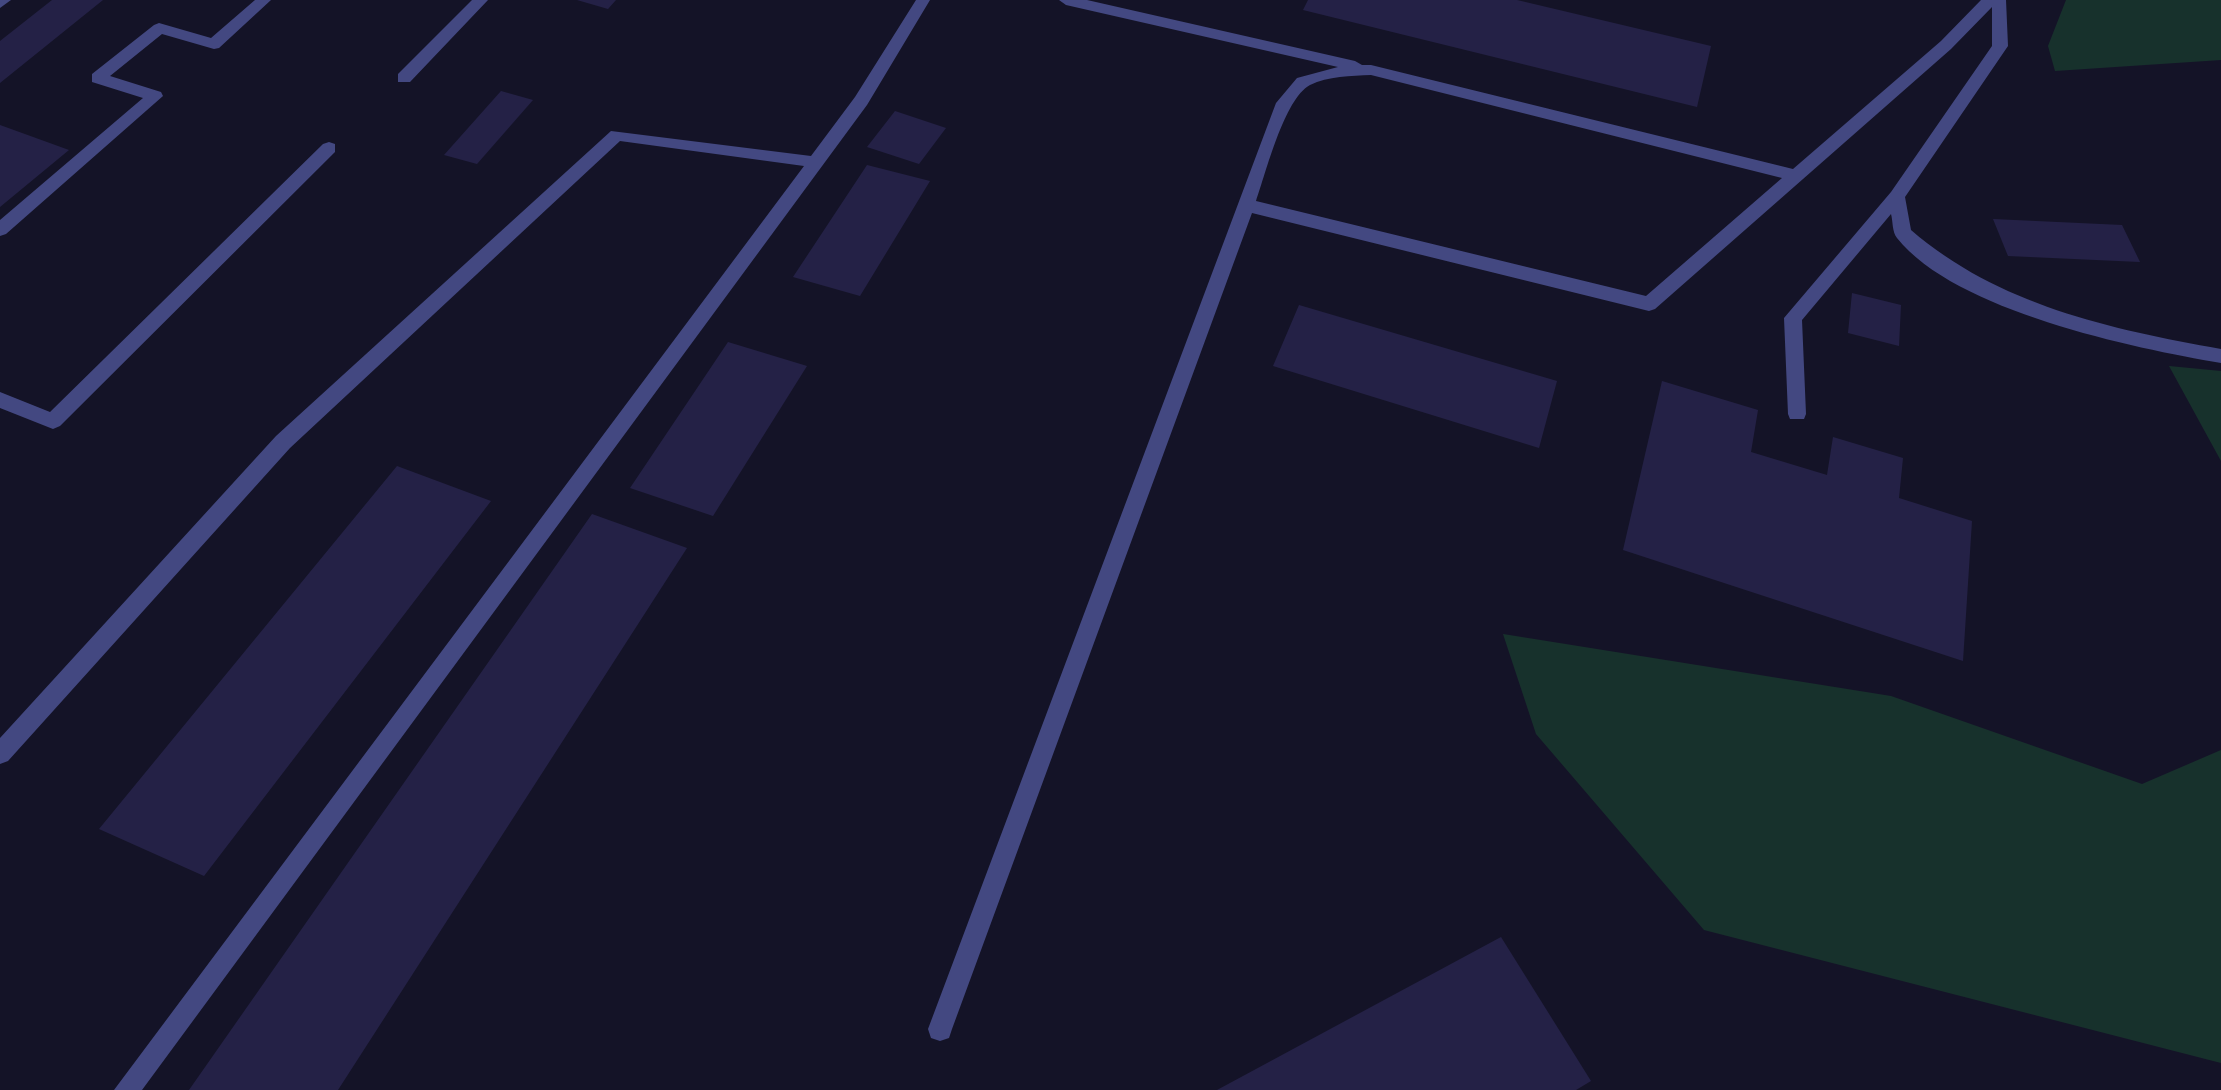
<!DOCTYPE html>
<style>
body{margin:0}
canvas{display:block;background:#141327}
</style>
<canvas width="2221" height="1090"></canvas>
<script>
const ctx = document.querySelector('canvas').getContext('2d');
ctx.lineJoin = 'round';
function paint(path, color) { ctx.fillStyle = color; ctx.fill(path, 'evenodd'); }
paint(new Path2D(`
 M2066 0H2221V60L2055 71 2048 46Z
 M2169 366 2221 371V461Z
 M1503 634 1891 696 2142 784 2221 750V1063L1704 930 1536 734Z`), '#17312c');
paint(new Path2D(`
 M52 0H103L0 83V41Z
 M577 0H616L608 9Z
 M1308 0H1517L1711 46 1697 107 1303 10Z
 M501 91 533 100 477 164 444 155Z
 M895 111 946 128 919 164 867 147Z
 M0 125 69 150 0 207Z
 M867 165 930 181 860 296 793 277Z
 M1993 219 2122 225 2140 262 2008 256Z
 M1852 293 1901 305 1899 346 1848 333Z
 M1299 305 1557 381 1539 448 1273 366Z
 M728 342 807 366 713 516 630 488Z
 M1662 381 1758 410 1751 452 1827 475 1833 437 1903 458 1899 498 1972 521 1963 661 1623 550Z
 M397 466 491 501 204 876 99 829Z
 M592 514 687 548 338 1090H189Z
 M1501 937 1591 1081 1576 1090H1217Z`), '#242146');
paint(new Path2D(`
 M0 0H11L0 8Z
 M255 0H271L219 48 214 49 162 34 110 76 161 92 163 96 6 234 0 236V220L143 98 92 82V74L154 25 159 23 211 38Z
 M472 0H488L410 82H398V74Z
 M916 0H930L867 105 142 1090H114L804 166 620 141 290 448 8 761 0 764V738L276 436 611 131 811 156 855 97Z
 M1059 0H1087L1355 61 1362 65H1371L1793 169 1941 41 1981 0H2006L2008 46 1905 197 1911 230C1998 305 2110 329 2221 349V363C2133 348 1955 311 1897 238 1892 232 1893 221 1891 214L1802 320 1806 414 1804 419H1790L1788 414 1784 318 1891 192 1992 46V7L1951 49 1655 309 1649 311 1252 213 952 1029 949 1038 940 1041 931 1038 928 1029 1276 103 1297 78 1338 67 1066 5ZM1371 75 1782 178 1646 296 1256 201C1266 173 1284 99 1310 85 1328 76 1351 76 1371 75Z
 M329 142 335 144V152L60 426 53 429 0 408V392L50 412 323 144Z`), '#434881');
</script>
